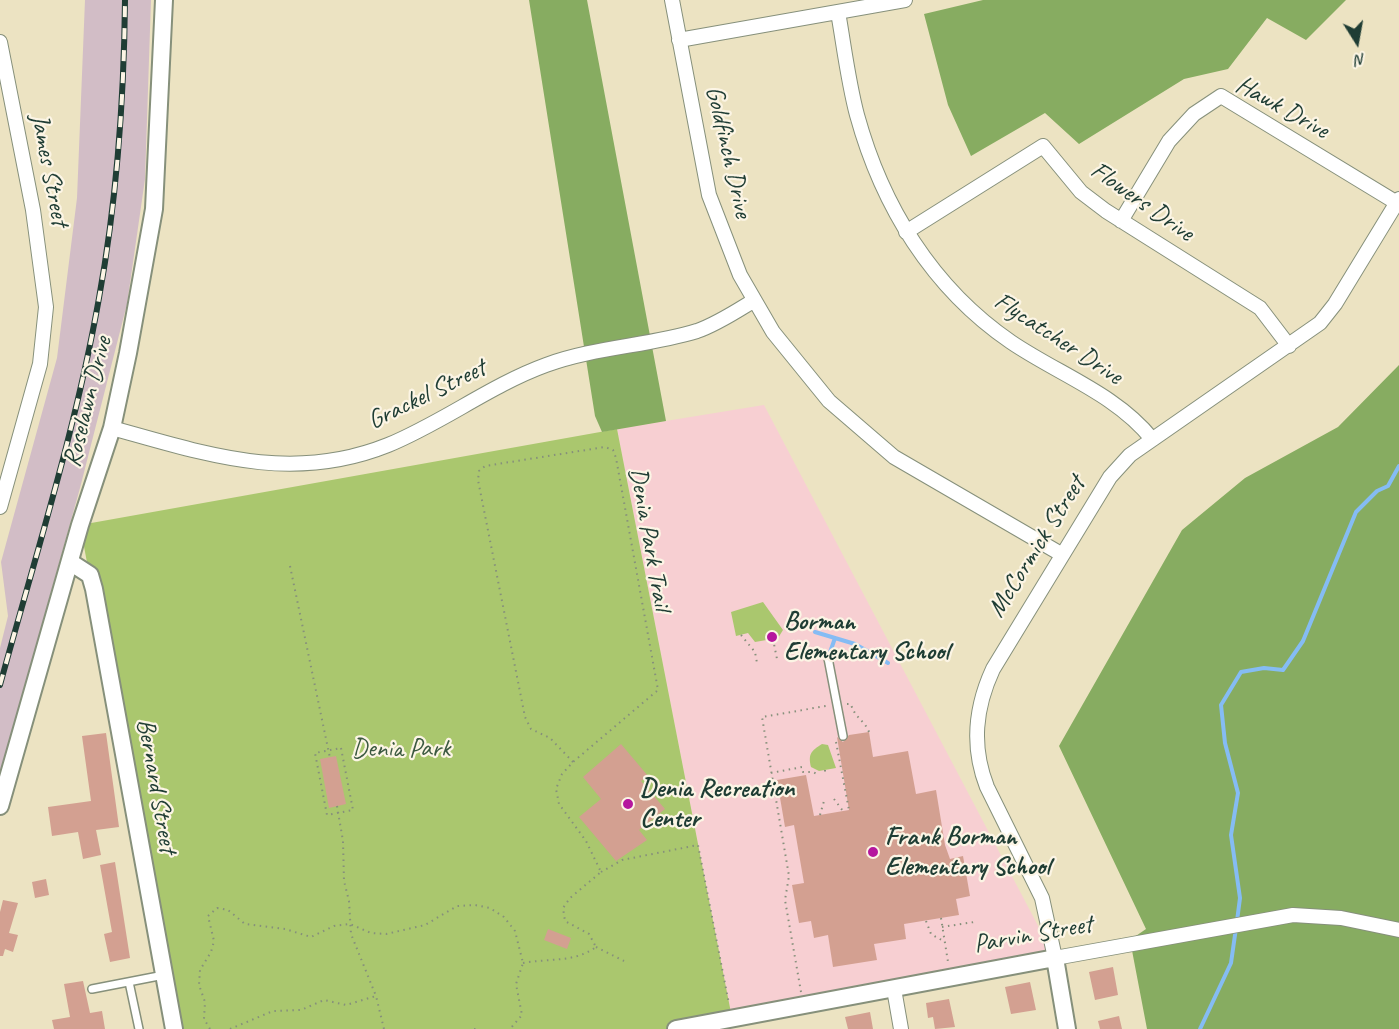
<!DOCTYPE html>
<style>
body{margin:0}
#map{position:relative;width:1399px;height:1029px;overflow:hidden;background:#ece3c2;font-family:Caveat,sans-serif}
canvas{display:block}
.north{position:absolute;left:1327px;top:12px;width:60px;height:60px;-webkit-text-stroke:4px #fcf5e5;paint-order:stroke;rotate:169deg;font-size:16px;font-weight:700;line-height:24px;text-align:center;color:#1f3d34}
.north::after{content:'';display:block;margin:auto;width:21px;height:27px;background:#1f3d34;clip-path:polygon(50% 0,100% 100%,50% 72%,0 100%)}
</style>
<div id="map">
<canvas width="1399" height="1029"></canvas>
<div class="north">N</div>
</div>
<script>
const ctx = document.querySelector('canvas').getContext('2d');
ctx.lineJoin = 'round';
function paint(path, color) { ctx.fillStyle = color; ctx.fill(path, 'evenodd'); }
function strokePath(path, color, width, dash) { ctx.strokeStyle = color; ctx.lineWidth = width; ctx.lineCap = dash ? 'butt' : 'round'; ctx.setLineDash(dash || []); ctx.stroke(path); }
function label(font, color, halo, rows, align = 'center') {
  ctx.font = font + ' Caveat,sans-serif'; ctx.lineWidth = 4.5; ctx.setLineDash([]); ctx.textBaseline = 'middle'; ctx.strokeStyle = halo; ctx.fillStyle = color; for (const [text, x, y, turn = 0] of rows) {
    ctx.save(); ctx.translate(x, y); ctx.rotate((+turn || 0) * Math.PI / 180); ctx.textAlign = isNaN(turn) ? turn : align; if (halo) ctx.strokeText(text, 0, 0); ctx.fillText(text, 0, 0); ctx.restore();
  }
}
paint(new Path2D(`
 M764 405 1055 958 732 1018 617 429Z`), '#f7cfd2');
paint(new Path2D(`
 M85 0H151L145 179 127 304 80 488 0 775V648L8 616 1 562 57 358 77 198Z`), '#d2bdc6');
paint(new Path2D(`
 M617 429 732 1018 672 1029H174L80 525Z
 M763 602 783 630 778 638 755 642 748 633 736 636 731 612Z
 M822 744 828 745 836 768 819 771 811 767C808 754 811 751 822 744Z`), '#aac76e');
paint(new Path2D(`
 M529 0H587L666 421 602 432 595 416Z
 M983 0H1346L1306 40 1267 18 1228 69 1184 79 1079 144 1045 113 971 156 948 105 924 14Z
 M1399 365V1029H1147L1130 940 1146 929 1059 746 1182 530 1245 478 1338 427Z`), '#87ac61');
strokePath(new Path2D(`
 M815 632 855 644 888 663
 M828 658 835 638
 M1237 921 1240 898 1231 835 1238 793 1225 743 1221 705 1241 672 1264 668 1283 670 1303 641 1356 512 1377 491 1388 486 1399 466
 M1200 1029 1231 963 1236 928`), '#85bcf4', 4);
paint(new Path2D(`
 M869 732 873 757 908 751 916 794 936 790 945 845 950 859 963 856 970 896 956 899 959 915 904 924 906 939 874 944 877 960 833 967 828 935 814 938 811 921 799 923 792 885 804 883 794 825 785 827 777 780 806 775 814 816 849 810 837 737 843 742 849 735Z
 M106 733 119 827 96 830 101 855 83 859 78 832 52 836 48 807 91 801 82 736Z
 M621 744 648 776 641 781 665 809 639 830 647 840 616 861 579 817 601 799 583 777Z
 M336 756 346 804 329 808 320 759Z
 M115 862 130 958 110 962 104 934 112 932 100 865Z
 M46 879 49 895 35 898 32 882Z
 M3 900 18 903 9 933 18 935 13 952 5 949 3 956H0V912Z
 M548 929 571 938 567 949 544 940Z
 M1113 967 1118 995 1095 1000 1089 972Z
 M83 981 90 1013 102 1011 105 1029H54L52 1020 70 1017 64 984Z
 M1030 982 1036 1010 1011 1014 1005 987Z
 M949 999 955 1027 935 1029 933 1017 928 1018 926 1003Z
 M870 1012 873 1029H848L845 1017Z
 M1119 1016 1122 1029H1100L1098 1021Z`), '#d3a091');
const service = new Path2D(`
 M828 658 843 736
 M129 982 139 1029
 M92 989 164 975`);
const minor = new Path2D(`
 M672 0 709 195 740 275 773 332 829 401 894 457 1061 554
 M838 12C844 46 848 81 857 115 882 206 932 288 1011 342 1058 374 1116 394 1152 439
 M679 40 905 0
 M0 42 33 210 46 307 40 364 0 507
 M1399 199 1335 304 1320 323 1130 455 1110 477 993 669C975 708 971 746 987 787L1042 898 1055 958 1293 915 1341 918 1399 930
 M1121 221 1169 141 1194 114 1221 96 1397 203
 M906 232 1043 146 1081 192 1106 211 1260 308 1289 346
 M112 428C206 454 291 484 388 445 442 423 491 385 546 365 595 347 648 346 697 331 717 324 735 312 753 301
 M894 989 901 1029`);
const tertiary = new Path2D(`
 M70 562 90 575 94 589 174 1029
 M0 806 80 525 112 428 128 353 154 209 164 0
 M676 1029 1055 958 1067 1029`);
strokePath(service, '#86907b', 10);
strokePath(minor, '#86907b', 16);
strokePath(tertiary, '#86907b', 20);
strokePath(new Path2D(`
 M290 566 330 758
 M741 635 755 652 757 663
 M773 639 777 659
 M847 704H851C854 717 865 721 869 732
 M836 742 849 810
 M341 748 353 810 327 815 315 753Z
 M825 770V773
 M771 773 802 767 803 772H813L819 775
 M834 799 843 811
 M337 806 343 841 344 881 349 901 351 934 376 996
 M820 815 824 801
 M601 872 622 860 698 845 729 1004
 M941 918 948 962
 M926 921 931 934 945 942
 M942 927 974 922
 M596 947 624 961
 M523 963C549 958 574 963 596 947L589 934 565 921 563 908 570 898 601 872 586 841 559 804 556 789 562 774 573 762 658 690 616 458 613 450 605 447 485 466 479 471 478 480 525 717 531 729 550 738 573 762
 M801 992 785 900 789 876 762 717 826 706 829 708
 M210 1029 204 1019 205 1002 199 985 200 970 211 952 214 941 208 916 217 908 228 910 245 924 285 929 311 937 334 926 350 924 371 933 386 934 425 925 457 906 475 905 490 908 504 917 515 931 523 963 516 984 522 1015 510 1029
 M230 1029 273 1011 301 1010 324 1000 346 1005 376 996 384 1029
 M474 1029H480`), '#86907b', 2, [1.5, 4.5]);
strokePath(service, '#fff', 7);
strokePath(minor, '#fff', 14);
strokePath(tertiary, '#fff', 16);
const rail = new Path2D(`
 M0 685C35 557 76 429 99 298 117 199 124 100 125 0`);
strokePath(rail, '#1f3d34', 6);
strokePath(rail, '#fcf5e5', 4, [11]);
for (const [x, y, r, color] of [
 [772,637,6,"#b5179e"],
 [628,804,6,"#b5179e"],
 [873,852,6,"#b5179e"]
]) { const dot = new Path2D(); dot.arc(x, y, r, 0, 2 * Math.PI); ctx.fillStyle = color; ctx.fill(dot); strokePath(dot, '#fcf5e5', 2); }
label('26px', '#1f3d34', '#fcf5e5', [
 ["Hawk Drive",1282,108,29],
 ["Goldfinch Drive",728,152,77],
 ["James Street",49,170,79],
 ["Flowers Drive",1142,202,35],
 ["Flycatcher Drive",1058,339,33],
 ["Grackel Street",427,395,-26],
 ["Roselawn Drive",88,402,-76],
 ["Denia Park Trail",649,539,80],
 ["McCormick Street",1037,547,-58],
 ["Bernard Street",156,786,80],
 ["Parvin Street",1033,935,-10]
]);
label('bold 26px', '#1f3d34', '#fcf5e5', [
 ["Borman",784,622],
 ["Elementary School",784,652],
 ["Denia Recreation",640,789],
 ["Center",640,819],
 ["Frank Borman",885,837],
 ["Elementary School",885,867]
], 'left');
label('26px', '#3b5940', '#fcf5e5', [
 ["Denia Park",401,749]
]);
</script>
